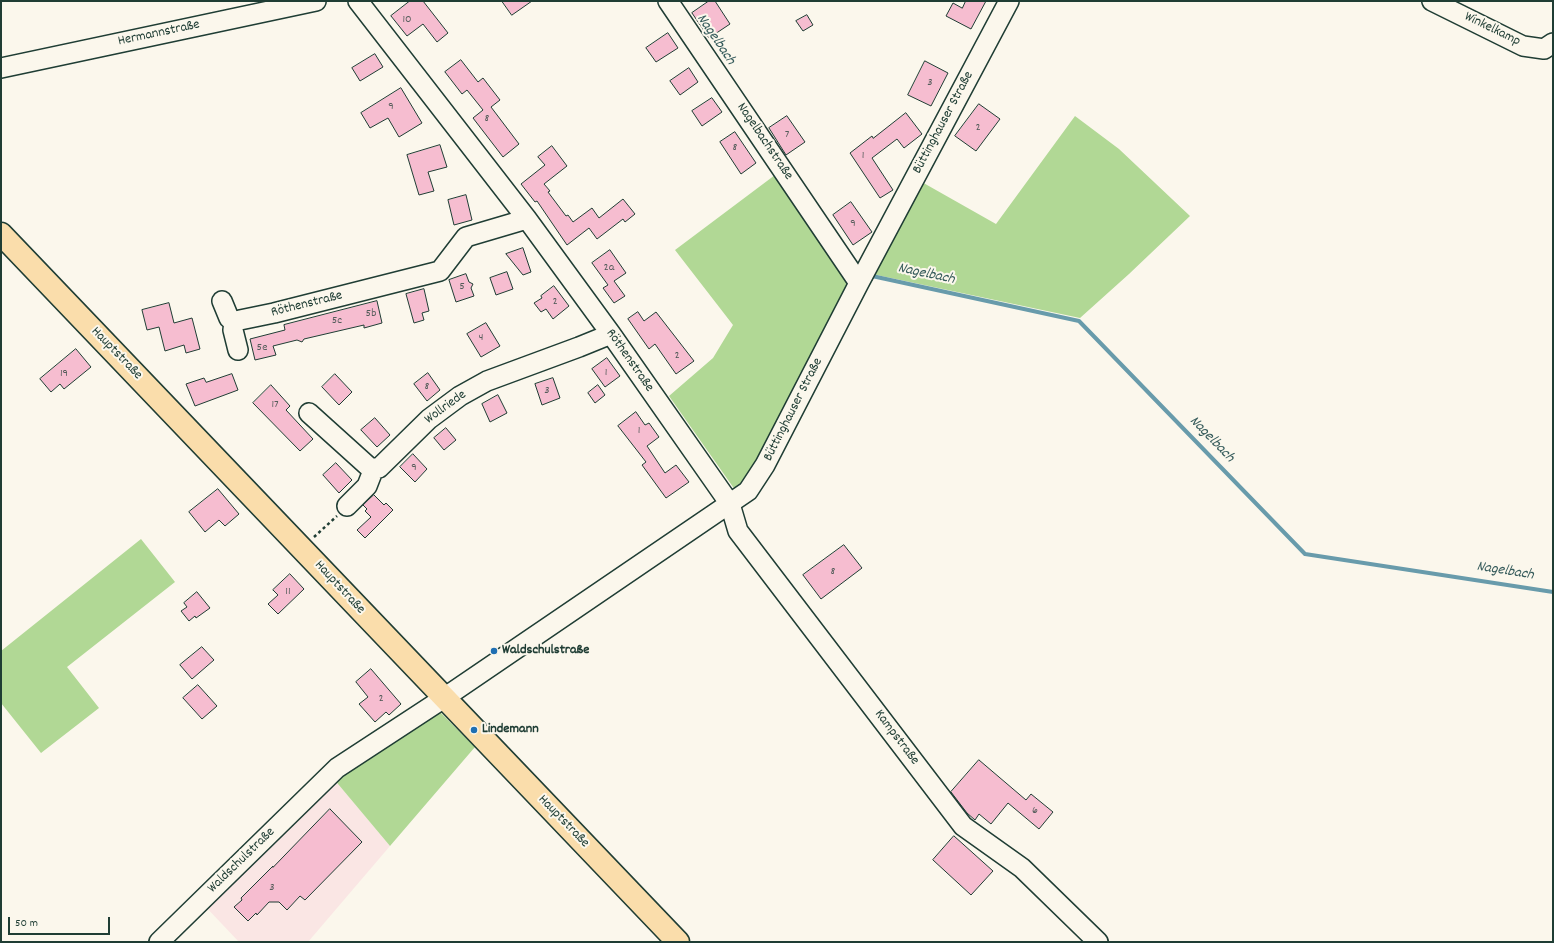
<!DOCTYPE html>
<meta charset="utf-8">
<style>
body{margin:0}
#map{position:relative;width:1554px;height:943px;overflow:hidden;background:#fbf7ec;font-family:Dekko,sans-serif}
canvas{display:block}
.frame{position:absolute;inset:0;border:2px solid #1f3d34;pointer-events:none}
.scale{position:absolute;left:8px;top:917px;width:102px;height:18px;box-sizing:border-box;border:2px solid #1f3d34;border-top:0;padding-left:5px;font-size:12px;line-height:14px;white-space:nowrap;color:#1f3d34;-webkit-text-stroke:3px #fbf7ec;paint-order:stroke}
</style>
<div id="map">
<canvas width="1554" height="943"></canvas>
<div class="frame"></div>
<div class="scale">50 m</div>
</div>
<script>
const ctx = document.querySelector('canvas').getContext('2d');
ctx.lineJoin = 'round';
function paint(path, color) { ctx.fillStyle = color; ctx.fill(path, 'evenodd'); }
function strokePath(path, color, width, dash) { ctx.strokeStyle = color; ctx.lineWidth = width; ctx.lineCap = dash ? 'butt' : 'round'; ctx.setLineDash(dash || []); ctx.stroke(path); }
function label(font, color, halo, rows, align = 'center') {
  ctx.font = font + ' Dekko,sans-serif'; ctx.lineWidth = 4; ctx.setLineDash([]); ctx.textBaseline = 'middle'; ctx.strokeStyle = halo; ctx.fillStyle = color; for (const [text, x, y, turn = 0] of rows) {
    ctx.save(); ctx.translate(x, y); ctx.rotate((+turn || 0) * Math.PI / 180); ctx.textAlign = isNaN(turn) ? turn : align; if (halo) ctx.strokeText(text, 0, 0); ctx.fillText(text, 0, 0); ctx.restore();
  }
}
paint(new Path2D(`
 M333 778 390 846 308 942H239L203 904Z`), '#fae6e4');
paint(new Path2D(`
 M1075 116 1119 149 1190 216 1129 274 1080 318 872 274 920 181 996 224Z
 M775 175 853 283 753 479 739 492 733 487 669 396 713 358 733 325 675 250Z
 M141 539 175 582 67 667 99 708 41 753 1 703V651Z
 M436 708 475 747 390 846 333 778Z`), '#b1d895');
strokePath(new Path2D(`
 M871 279 872 276 1079 321 1305 554 1553 592`), '#689bab', 4);
const building = new Path2D(`
 M410 1H423L448 33 437 42 423 24 407 36 391 16Z
 M502 1H532L512 15Z
 M709 1H715L730 24 709 38 692 13Z
 M966 1H986L971 29 946 16 953 3 962 8Z
 M807 15 813 25 803 31 796 21Z
 M668 33 678 48 656 62 646 48Z
 M375 54 383 67 360 81 352 68Z
 M461 60 478 82 483 78 500 100 491 107 519 144 503 157 473 118 483 110 467 90 462 94 445 72Z
 M925 61 948 73 931 106 908 95Z
 M689 68 698 82 680 95 670 81Z
 M401 88 422 123 399 137 388 118 370 128 361 113Z
 M712 98 722 112 702 126 692 111Z
 M979 104 1000 119 976 151 955 136Z
 M906 113 922 134 904 148 897 139 872 158 893 190 880 198 850 153 872 136 873 138Z
 M787 116 805 142 786 155 769 128Z
 M735 132 756 163 741 174 720 142Z
 M440 145 447 167 428 172 434 191 419 195 407 155Z
 M552 146 567 166 544 184 550 191 548 192 566 216 568 215 573 222 592 208 599 218 623 199 635 214 625 222 623 219 597 239 589 228 567 245 537 201 535 202 521 184 545 165 538 157Z
 M466 195 472 220 454 225 448 200Z
 M851 202 872 232 853 245 833 215Z
 M523 248 531 272 523 275 506 254Z
 M610 250 626 273 614 281 625 296 614 303 603 288 608 285 592 263Z
 M507 272 513 289 496 295 490 278Z
 M466 274 469 282 473 284 471 288 474 296 456 302 449 280Z
 M554 286 569 306 553 319 546 309 541 312 534 303 542 298 541 296Z
 M424 289 429 311 422 313 424 320 414 323 406 294Z
 M377 301 382 323 364 328V325L304 339 302 342 297 340 273 346 276 355 255 360 250 339 285 330 284 325Z
 M169 303 174 323 192 318 200 349 186 353 184 345 165 351 159 327 147 330 142 310Z
 M638 312 644 321 656 312 694 361 676 374 655 344 649 349 628 319Z
 M486 323 500 346 481 357 467 334Z
 M76 349 91 367 64 389 60 384 51 392 40 379Z
 M607 358 620 376 605 387 592 369Z
 M428 373 440 390 427 401 414 384Z
 M232 374 238 390 195 406 186 384 204 378 206 382Z
 M335 374 352 392 339 405 322 387Z
 M553 378 560 398 542 405 535 384Z
 M271 385 290 406 286 410 313 439 300 451 253 403Z
 M598 385 605 395 595 403 588 393Z
 M498 395 507 413 490 422 482 404Z
 M636 412 645 425 649 423 659 437 647 446 665 473 676 465 689 482 666 498 642 465 646 462 618 426Z
 M375 418 390 435 377 447 361 430Z
 M446 428 456 440 444 450 434 438Z
 M413 454 427 469 415 482 400 467Z
 M336 463 352 480 339 493 323 475Z
 M218 489 239 514 225 526 219 520 205 532 189 512Z
 M374 495 384 505 386 503 393 510 365 538 357 530 371 517 365 511 367 509 363 505Z
 M844 545 862 568 821 599 803 575Z
 M290 574 304 589 278 614 268 604 278 595 273 590Z
 M197 592 210 608 196 618 195 616 189 621 181 611 187 607 184 603Z
 M202 647 214 660 192 679 180 665Z
 M371 669 401 704 389 715 386 712 375 722 359 704 368 697 356 682Z
 M198 685 217 706 202 719 183 698Z
 M979 760 1026 800 1031 794 1053 812 1039 829 1008 803 991 824 979 814 975 820 967 813 951 792Z
 M330 809 362 842 305 900 300 896 287 910 279 902H269L257 915 256 913 248 921 234 907 242 900 241 898 273 866V867Z
 M954 836 993 871 971 895 933 860Z`);
paint(building, '#f6bdd0');
strokePath(building, '#1f3d34', 1);
const minor = new Path2D(`
 M358 1 527 219 611 334 730 504 738 531 963 826 1022 868 1098 942
 M668 1 859 283
 M1432 1 1523 46 1544 49 1553 43
 M1 68 316 1
 M222 301 229 318 234 322
 M238 350 233 330 234 322 240 320 274 313 440 271 466 237 527 219
 M309 413 370 468H379L429 419 460 396 487 381 579 347 611 334
 M347 506 367 486 374 468
 M159 942 337 768 444 698 748 491 765 465 859 283 1009 1`);
const major = new Path2D(`
 M1 234 678 942`);
strokePath(minor, '#1f3d34', 22);
strokePath(major, '#1f3d34', 25);
strokePath(new Path2D(`
 M314 537 337 516`), '#1f3d34', 2.5, [3, 3]);
strokePath(minor, '#fbf7ec', 19);
strokePath(major, '#faddab', 22);
for (const [x, y, r, color] of [
 [494,651,4,"#1f6fb2"],
 [474,730,4,"#1f6fb2"]
]) { const dot = new Path2D(); dot.arc(x, y, r, 0, 2 * Math.PI); ctx.fillStyle = color; ctx.fill(dot); strokePath(dot, '#fbf7ec', 1.5); }
label('12px', '#555d5b', null, [
 ["10",407,20],
 ["3",930,83],
 ["9",391,107],
 ["8",487,119],
 ["2",978,128],
 ["7",787,135],
 ["8",735,148],
 ["1",863,156],
 ["9",853,224],
 ["2a",609,268],
 ["5",462,287],
 ["2",555,302],
 ["5b",371,314],
 ["5c",337,321],
 ["4",481,338],
 ["5e",262,348],
 ["2",677,356],
 ["1",606,373],
 ["19",64,374],
 ["8",427,387],
 ["3",547,391],
 ["17",275,405],
 ["1",639,431],
 ["9",414,468],
 ["8",833,572],
 ["11",288,592],
 ["2",381,699],
 ["6",1035,811],
 ["3",272,888]
]);
label('14px', '#1f3d34', '#fbf7ec', [
 ["Winkelkamp",1492,30,26],
 ["Hermannstraße",159,34,-12],
 ["Büttinghauser Straße",944,123,-62],
 ["Nagelbachstraße",764,142,56],
 ["Röthenstraße",307,305,-14],
 ["Hauptstraße",116,354,46],
 ["Röthenstraße",629,361,55],
 ["Wollriede",446,408,-36],
 ["Büttinghauser Straße",794,410,-63],
 ["Hauptstraße",339,588,47],
 ["Kampstraße",896,738,53],
 ["Hauptstraße",563,822,46],
 ["Waldschulstraße",242,861,-44]
]);
label('bold 14px', '#1f3d34', '#fbf7ec', [
 ["Waldschulstraße",502,651],
 ["Lindemann",482,730]
], 'left');
label('italic 15px', '#375c5c', '#fbf7ec', [
 ["Nagelbach",715,40,56],
 ["Nagelbach",926,275,12],
 ["Nagelbach",1211,440,46],
 ["Nagelbach",1505,572,9]
]);
</script>
